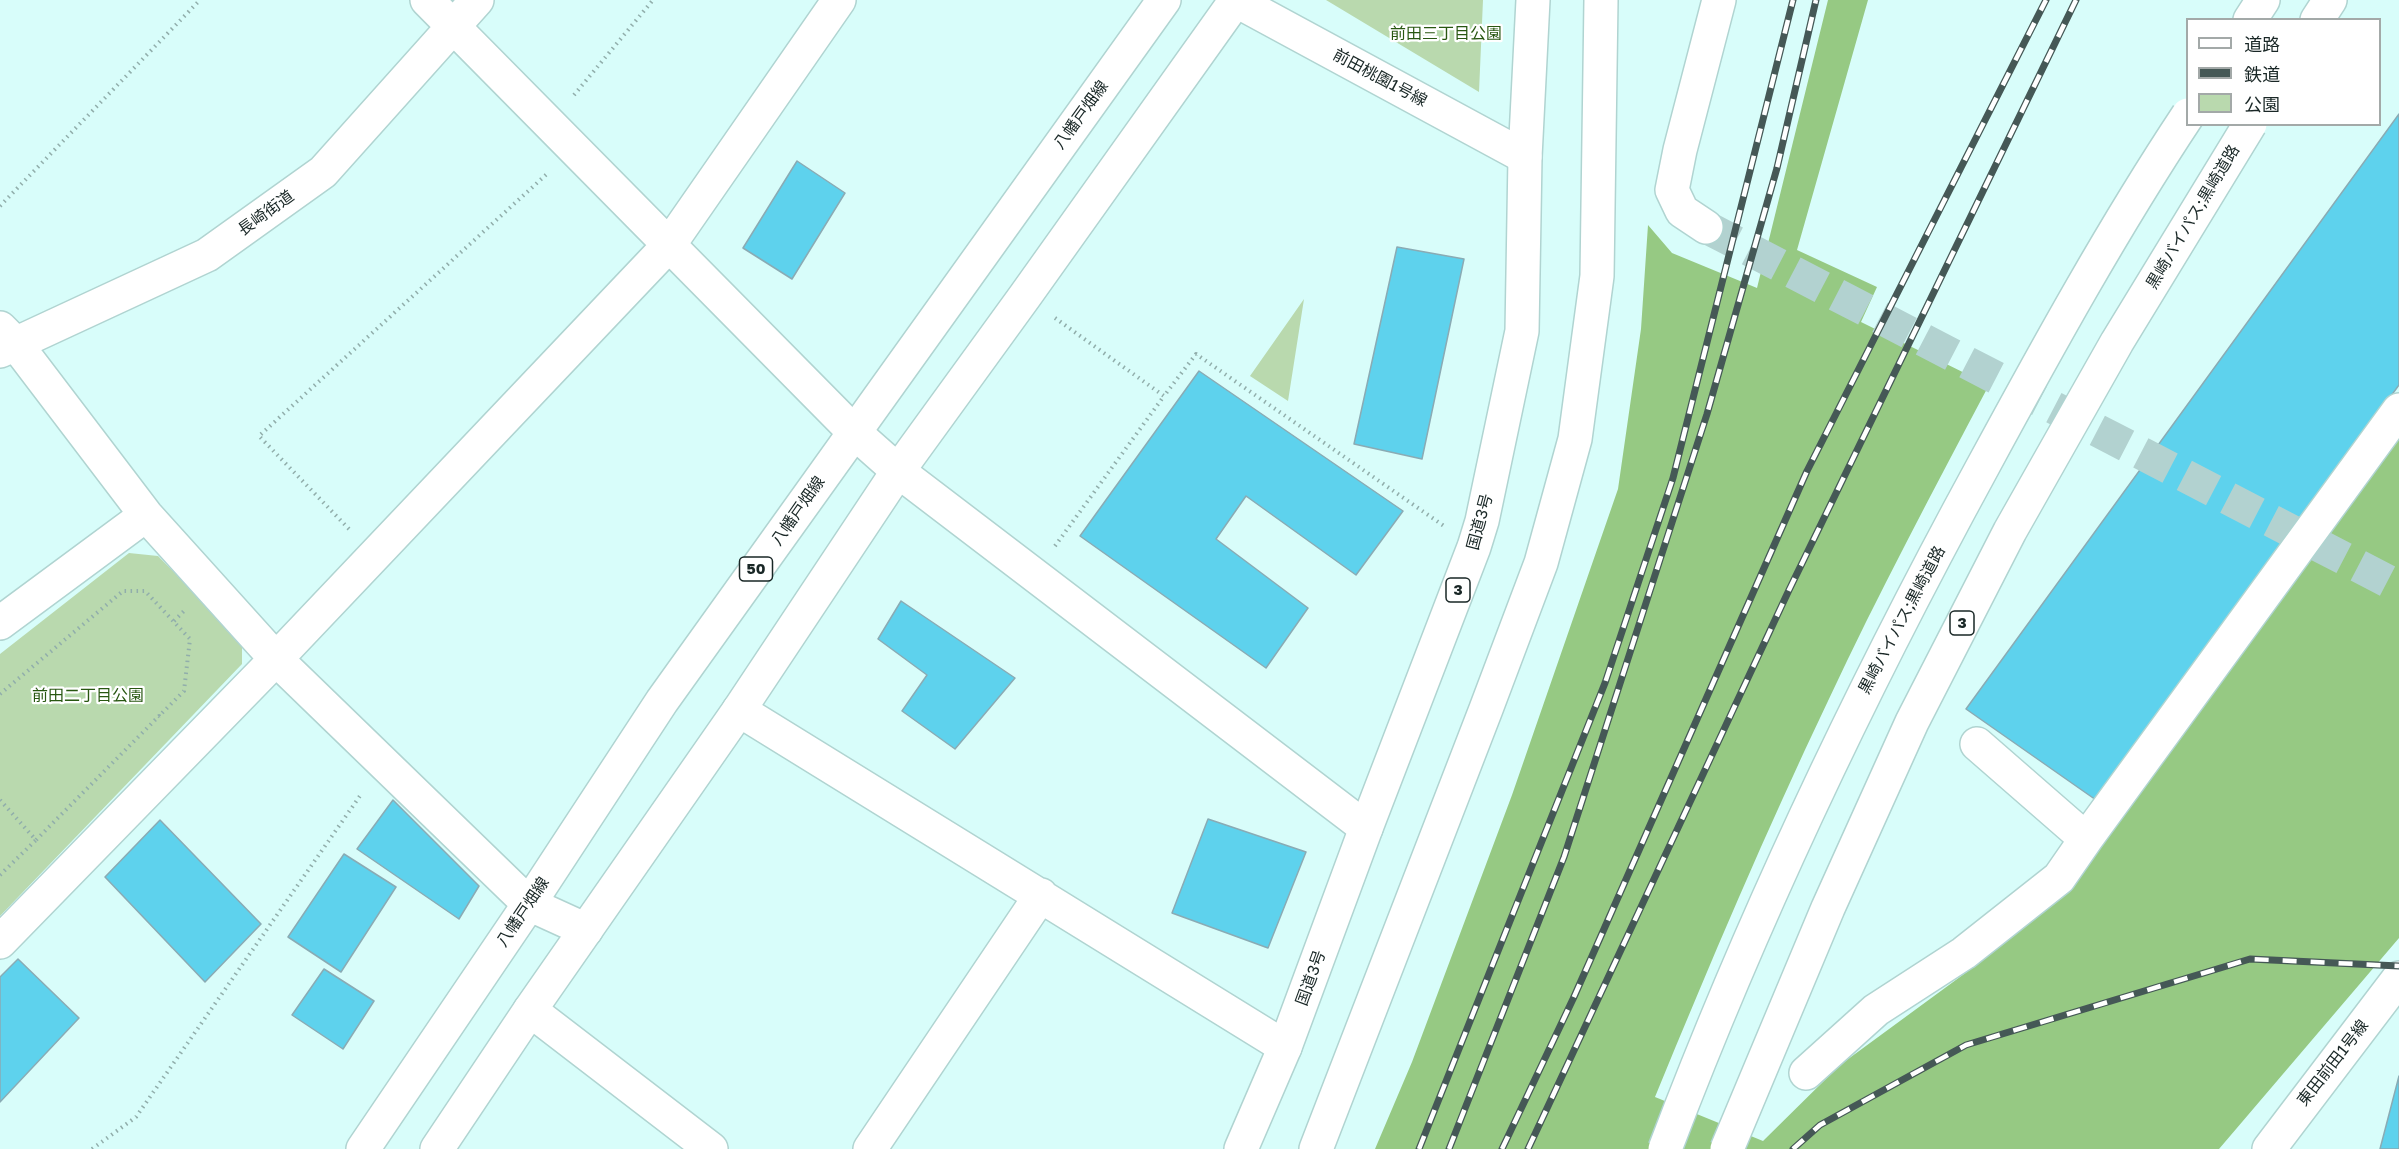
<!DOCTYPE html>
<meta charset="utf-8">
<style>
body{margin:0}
#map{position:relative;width:2399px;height:1149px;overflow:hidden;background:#d8fdfa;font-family:"Golos Text","Noto Sans JP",sans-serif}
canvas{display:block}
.legend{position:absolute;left:2186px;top:18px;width:195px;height:108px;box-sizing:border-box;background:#fff;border:2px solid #a3a9a8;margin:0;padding:8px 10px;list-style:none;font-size:18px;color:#192726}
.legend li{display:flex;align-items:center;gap:12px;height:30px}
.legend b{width:30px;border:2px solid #a3a9a8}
</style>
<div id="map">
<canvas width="2399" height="1149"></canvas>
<ul class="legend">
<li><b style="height:8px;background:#fff"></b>道路</li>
<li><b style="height:8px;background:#455856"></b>鉄道</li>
<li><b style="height:16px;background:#b9d9ae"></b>公園</li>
</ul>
</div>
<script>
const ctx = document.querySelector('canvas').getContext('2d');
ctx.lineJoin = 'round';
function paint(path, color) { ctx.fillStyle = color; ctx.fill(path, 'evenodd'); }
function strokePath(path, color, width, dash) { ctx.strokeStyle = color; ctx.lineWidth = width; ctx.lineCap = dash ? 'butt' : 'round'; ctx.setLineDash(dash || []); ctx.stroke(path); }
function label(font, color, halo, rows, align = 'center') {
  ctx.font = font + ' "Golos Text","Noto Sans JP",sans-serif'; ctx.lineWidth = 4.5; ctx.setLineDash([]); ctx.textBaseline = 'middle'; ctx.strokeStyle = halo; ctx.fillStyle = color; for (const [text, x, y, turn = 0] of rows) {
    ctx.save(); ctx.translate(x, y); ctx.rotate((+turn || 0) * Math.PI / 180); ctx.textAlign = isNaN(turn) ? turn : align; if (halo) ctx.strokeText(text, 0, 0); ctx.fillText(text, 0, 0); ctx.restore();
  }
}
paint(new Path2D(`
 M1326 0H1483L1479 92Z
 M1304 299 1288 401 1250 376Z
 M129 553 158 556 242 641V664L0 916V654Z`), '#b9d9ae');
paint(new Path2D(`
 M1828 0H1868L1797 250 1877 287 1861 322 1989 385C1934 489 1878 594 1828 701 1766 831 1710 963 1655 1097L1763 1141 1840 1065 1979 963 2075 878 2399 436V938L2219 1149H1375L1412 1062 1512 795 1618 489 1641 329 1648 225 1672 253 1757 288Z`), '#96c983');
const building = new Path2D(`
 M2399 114V385L2096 800 1966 709Z
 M797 161 845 193 792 279 743 248Z
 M1397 247 1464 259 1422 459 1354 444Z
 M1199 371 1403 511 1356 575 1246 496 1216 539 1308 608 1266 668 1080 536Z
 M901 601 1015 678 955 749 902 711 927 675 878 639Z
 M393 800 479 886 459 919 357 849Z
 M1208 819 1306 852 1268 948 1172 913Z
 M160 820 261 924 205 982 105 877Z
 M344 854 396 887 341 972 288 937Z
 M18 959 79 1018 0 1102V977Z
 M324 969 374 1001 343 1049 292 1015Z
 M2399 1076V1149H2380Z`);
paint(building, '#5ed2ed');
strokePath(building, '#8aabb4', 1.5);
strokePath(new Path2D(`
 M1706 227 2399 587`), '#b2d2d0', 33, [33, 16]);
const minor = new Path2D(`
 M427 0 854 432 898 471 1366 828
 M1235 0 1525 157
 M1706 227 1682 211 1672 190 1680 150 1719 0
 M0 328 16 344 146 515 276 659 529 904 586 930
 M0 351 207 255 323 172 477 0
 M0 623 146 515
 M739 710 1285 1047
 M1977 744 2086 839 2399 410
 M0 942 276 659 669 245 839 0
 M530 1010 711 1149
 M1806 1073 1876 1010 1964 953 2059 878 2086 839
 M870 1149 1041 895
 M2269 1149 2399 978`);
const major = new Path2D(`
 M363 1149 529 904 662 701 1164 0
 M437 1149 530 1010 739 710 898 471 1025 296 1236 0`);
const highway = new Path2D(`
 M2250 20 2263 0
 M2317 20 2330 0
 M1241 1149 1285 1047 1366 828 1474 547 1482 521 1522 331 1525 157 1533 0
 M1316 1149 1486 709 1541 563 1575 439 1597 276 1601 0`);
strokePath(minor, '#b0d4d1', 36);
strokePath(major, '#b0d4d1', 36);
strokePath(highway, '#b0d4d1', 36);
strokePath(new Path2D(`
 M574 95 653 0
 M0 206 200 0
 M1055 318 1164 396 1196 354 1444 526
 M349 529 259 436 548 173
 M1055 546 1164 396
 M174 621 184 611
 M0 694 123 591H145L190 639 184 691 159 716
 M0 800 36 840 159 716 160 717
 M0 875 36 840
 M92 1149 136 1117 362 793`), '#91aeab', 4, [1.5, 4.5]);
strokePath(minor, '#fff', 33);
strokePath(major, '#fff', 33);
strokePath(highway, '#fff', 33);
const rail = new Path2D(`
 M1419 1149 1605 683 1673 478 1793 0
 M1449 1149 1564 857 1707 414 1777 168 1816 0
 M1502 1149 1573 999 1807 471 2046 0
 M1528 1149 1789 590 2076 0
 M1793 1149 1820 1125 1966 1045 2088 1008 2250 959 2399 966`);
strokePath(rail, '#455856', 7);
strokePath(rail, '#fff', 4.5, [14]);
const highwayBridge = new Path2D(`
 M1665 1149C1754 914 1862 688 1982 468 2047 348 2113 228 2188 115
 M1727 1149 1828 908 1912 722 2010 531 2117 342 2250 124`);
strokePath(highwayBridge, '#b0d4d1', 36, []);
strokePath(highwayBridge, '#fff', 33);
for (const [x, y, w] of [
 [756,569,33],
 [1458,590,24],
 [1962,623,24]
]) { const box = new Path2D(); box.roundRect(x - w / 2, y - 12, w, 24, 4.5); ctx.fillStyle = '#fff'; ctx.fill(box); strokePath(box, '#192726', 1.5); }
label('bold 15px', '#192726', null, [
 ["50",756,569],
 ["3",1458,590],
 ["3",1962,623]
]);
label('16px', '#285711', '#fff', [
 ["前田三丁目公園",1446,34],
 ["前田二丁目公園",88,696]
]);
label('16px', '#192726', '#fff', [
 ["前田桃園1号線",1380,78,28],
 ["八幡戸畑線",1081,115,-54],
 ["長崎街道",266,213,-36],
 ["黒崎バイパス;黒崎道路",2193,217,-59],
 ["八幡戸畑線",798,511,-55],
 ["国道3号",1480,522,-75],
 ["黒崎バイパス;黒崎道路",1902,620,-62],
 ["八幡戸畑線",523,912,-56],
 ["国道3号",1311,978,-70],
 ["東田前田1号線",2333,1063,-52]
]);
</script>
